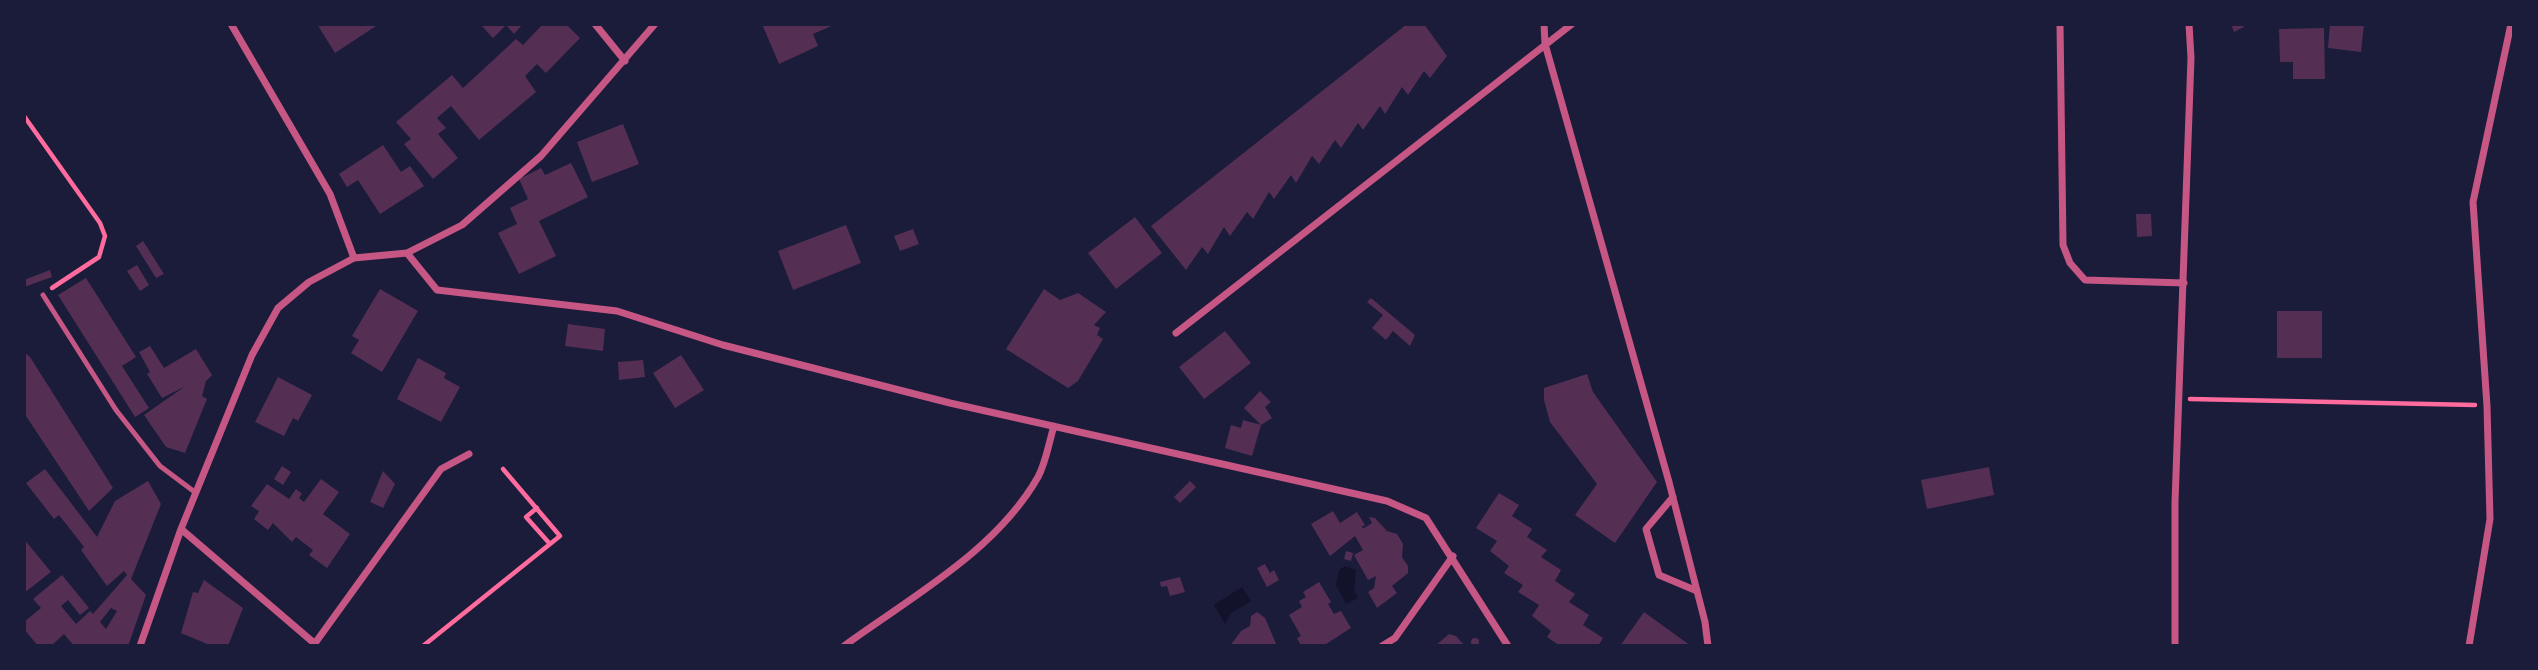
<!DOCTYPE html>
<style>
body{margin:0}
#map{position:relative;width:2538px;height:670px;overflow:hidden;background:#1b1b3a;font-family:Arial,sans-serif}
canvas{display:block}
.frame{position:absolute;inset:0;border:26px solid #1b1b3a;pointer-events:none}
</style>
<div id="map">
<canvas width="2538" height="670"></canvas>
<div class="frame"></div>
</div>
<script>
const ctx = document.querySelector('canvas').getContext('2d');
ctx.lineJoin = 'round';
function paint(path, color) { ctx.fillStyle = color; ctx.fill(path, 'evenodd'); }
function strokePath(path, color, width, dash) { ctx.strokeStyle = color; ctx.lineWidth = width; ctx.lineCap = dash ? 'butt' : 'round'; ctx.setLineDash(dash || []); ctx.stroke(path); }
paint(new Path2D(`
 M1345 566 1356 570 1354 590 1358 598 1346 604 1336 585 1339 570Z
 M1242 587 1251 601 1231 613 1225 624 1214 605Z`), '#12122b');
paint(new Path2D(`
 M317 24H379L335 53Z
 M480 24H523L514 34 506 25 493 38Z
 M543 24H566L580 38 546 73 537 64 525 76 536 92 479 140 451 106 437 118 446 128 438 134 458 158 433 179 404 144 411 139 396 122 452 75 463 88 516 39 523 45Z
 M762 24H836L813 34 818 46 779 64Z
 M1407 24H1424L1447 56 1430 78 1424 71 1408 95 1402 87 1385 114 1380 106 1363 130 1358 123 1341 148 1335 140 1319 164 1312 156 1296 183 1291 175 1274 199 1269 192 1253 219 1247 212 1230 236 1224 227 1208 254 1202 247 1186 270 1151 226Z
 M2231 24H2242L2244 27 2234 32Z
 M2330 24H2364L2361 52 2328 48Z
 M2324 28 2325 79H2293V62H2280L2279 29Z
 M623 124 639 164 592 182 577 142Z
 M383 145 401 172 410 166 424 186 380 214 358 180 347 187 339 174Z
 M571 163 588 197 539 221 556 256 519 274 498 233 517 224 510 208 528 199 519 179 541 168 545 175Z
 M2136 214H2151L2152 236 2137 237Z
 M1135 217 1162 253 1116 289 1088 253Z
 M846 225 861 263 793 290 778 251Z
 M913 229 919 244 900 251 894 236Z
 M143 241 164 274 156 278 136 246Z
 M137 265 149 285 140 291 127 271Z
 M50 270 52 277 24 287V280Z
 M86 278 136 357 122 366 149 408 135 417 58 295Z
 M380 289 418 311 382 372 351 353 359 340 352 336Z
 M1044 289 1060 300 1078 293 1106 312 1094 325 1100 328 1097 335 1103 339 1078 381 1068 388 1006 349Z
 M1371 298 1415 335 1410 346 1393 331 1386 340 1372 328 1383 315 1367 302Z
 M2277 311H2322V358H2277Z
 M568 324 605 329 603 351 565 346Z
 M1225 331 1251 363 1204 399 1179 367Z
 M150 346 164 368 196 349 212 375 206 381 202 396 207 399 185 453 166 447 144 415 184 387 162 398 147 374 150 372 139 352Z
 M24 352 30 357 113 488 89 511 24 413Z
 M681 355 704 390 675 408 653 373Z
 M418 358 446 373 444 378 460 387 441 422 397 399Z
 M643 360 645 377 619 380 618 362Z
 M1587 374 1593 392 1657 482 1615 543 1575 515 1597 484 1550 422 1544 400V388Z
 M278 377 312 395 298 421 293 418 284 436 255 422Z
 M1260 391 1271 402 1265 407 1272 418 1261 425 1252 456 1225 448 1231 425 1241 428 1243 420 1261 425 1244 408Z
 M282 466 291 472 283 485 274 479Z
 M1989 467 1994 495 1927 509 1921 480Z
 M45 469 97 537 115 501 148 481 161 504 131 579 146 595 128 646H74L64 634 51 646H38L24 629V622L41 608 33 599 62 575 89 608 80 615 68 600 61 606 76 624 90 611 93 614 127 575 124 571 107 586 81 550 84 547 59 515 54 519 26 483ZM111 608 117 611 106 629 100 622Z
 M383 471 395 484 383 508 370 502Z
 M321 479 339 492 323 514 350 534 327 568 309 555 313 550 296 537 292 542 273 523 268 530 254 519 259 511 251 506 267 484 289 499 296 489 302 494 299 498 304 502Z
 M1190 481 1196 487 1180 503 1174 497Z
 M1499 493 1519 505 1512 516 1532 529 1527 537 1547 550 1541 557 1561 570 1555 581 1575 594 1569 602 1589 615 1583 625 1603 638 1598 646H1560L1547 637 1551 631 1532 616 1539 605 1518 592 1523 585 1504 573 1509 566 1490 551 1497 541 1476 528Z
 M1333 511 1340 523 1357 512 1365 525 1361 527 1364 528 1372 523 1369 517 1375 518 1387 531 1397 534 1403 544 1402 557 1408 566V573L1392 586 1397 593 1377 608 1368 592 1374 588 1376 576 1368 580 1354 555 1363 550 1355 536 1330 556 1311 524Z
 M24 539 51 572 24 593Z
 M1346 551 1353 553 1351 561 1344 559Z
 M1265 564 1270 573 1274 570 1279 580 1267 587 1257 568Z
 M1180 577 1185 592 1170 596 1167 586 1161 587 1160 582Z
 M204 580 243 608 228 646H212L181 633 193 592 198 593Z
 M1319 582 1331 602 1328 604 1334 614 1341 611 1351 628 1323 646H1301L1297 638 1301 636 1289 615 1302 607 1299 601 1306 597 1303 592Z
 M1257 612 1265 618 1277 646H1230L1241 631 1250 626 1251 616Z
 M1644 612 1691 646H1620Z
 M1449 634 1456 636 1465 646H1435Z
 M1471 642a4 4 0 1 1 8 0a4 4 0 1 1-8 0Z`), '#542f53');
strokePath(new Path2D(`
 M24 116 100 223 105 236 99 257 52 288
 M2190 399 2475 405
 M537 508 526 517 550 544
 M423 646 560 536 503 469`), '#ff6b9d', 4.5);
strokePath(new Path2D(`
 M43 295 116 410 160 466 196 493`), '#c65784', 5);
strokePath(new Path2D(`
 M231 24 330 194 354 258
 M595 24 625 61
 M1544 24 1545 44 1669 482 1705 622 1708 646
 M2060 24 2063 245 2070 263 2085 280 2184 283
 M407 253 437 290 617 311 723 345 950 403 1387 501 1426 518 1508 646
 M1176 333 1572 24
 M1673 497 1646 529 1659 575 1697 591
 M181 529 314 643
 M140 646 181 529 252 355 278 308 309 282 354 258 407 253 462 225 541 156 655 24
 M313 646 441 469 469 454
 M844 646C911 597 996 551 1038 477 1046 462 1049 442 1054 426
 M1382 646 1395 638 1453 556
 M2175 646V502L2191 58 2189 24
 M2469 646 2490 519 2487 406 2473 202 2511 24`), '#c65784', 7);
</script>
